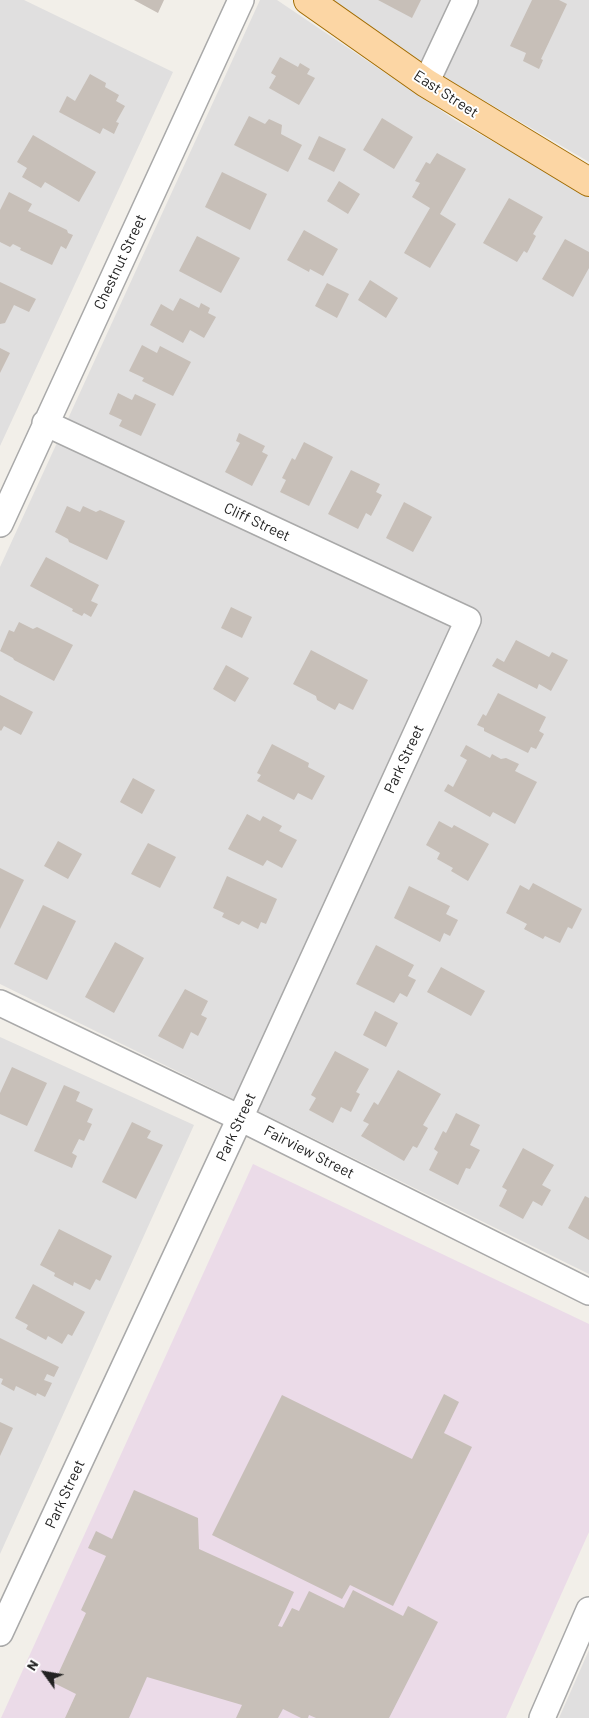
<!DOCTYPE html>
<style>
body{margin:0}
#map{position:relative;width:589px;height:1718px;overflow:hidden;background:#f2efe9;font-family:Barlow,sans-serif}
canvas{display:block}
.north{position:absolute;left:20px;top:1648px;width:50px;height:50px;-webkit-text-stroke:4px #fff;paint-order:stroke;rotate:302deg;font-size:14px;font-weight:700;line-height:20px;text-align:center;color:#222}
.north::after{content:'';display:block;margin:auto;width:18px;height:22px;background:#222;clip-path:polygon(50% 0,100% 100%,50% 72%,0 100%)}
</style>
<div id="map">
<canvas width="589" height="1718"></canvas>
<div class="north">N</div>
</div>
<script>
const ctx = document.querySelector('canvas').getContext('2d');
ctx.lineJoin = 'round';
function paint(path, color) { ctx.fillStyle = color; ctx.fill(path, 'evenodd'); }
function strokePath(path, color, width, dash) { ctx.strokeStyle = color; ctx.lineWidth = width; ctx.lineCap = dash ? 'butt' : 'round'; ctx.setLineDash(dash || []); ctx.stroke(path); }
function label(font, color, halo, rows, align = 'center') {
  ctx.font = font + ' Barlow,sans-serif'; ctx.lineWidth = 4; ctx.setLineDash([]); ctx.textBaseline = 'middle'; ctx.strokeStyle = halo; ctx.fillStyle = color; for (const [text, x, y, turn = 0] of rows) {
    ctx.save(); ctx.translate(x, y); ctx.rotate((+turn || 0) * Math.PI / 180); ctx.textAlign = isNaN(turn) ? turn : align; if (halo) ctx.strokeText(text, 0, 0); ctx.fillText(text, 0, 0); ctx.restore();
  }
}
paint(new Path2D(`
 M0 0H24L173 72 0 446Z
 M260 0H277L455 120 589 196V1274L0 984V567Z
 M327 0H589V162L403 53Z
 M0 1037 194 1125 0 1554Z
 M589 1650V1718H559Z`), '#e0dfdf');
paint(new Path2D(`
 M253 1164 589 1324V1532L506 1718H1Z`), '#ebdbe8');
paint(new Path2D(`
 M134 0H164L158 13Z
 M378 0H421L412 18Z
 M532 0H559L567 4 541 59 543 60 539 69 523 61 526 53 510 46Z
 M280 57 298 67 300 63 310 69 307 74 315 78 299 105 269 88 276 76 271 73Z
 M90 74 106 83 105 87 119 95 116 101 125 106 116 122 119 123 114 134 103 128 100 134 59 112 67 96 75 101Z
 M249 116 265 124 269 119 282 125 281 134 302 145 288 172 234 145Z
 M382 118 413 137 394 169 363 150Z
 M33 135 96 172 79 202 45 182 41 188 22 177 27 168 17 162Z
 M319 136 346 149 334 172 308 159Z
 M437 153 466 169 440 214 456 224 430 268 404 253 430 208 412 197 420 183 415 181 426 162 430 164Z
 M222 172 267 194 250 230 205 207Z
 M339 181 360 194 348 214 327 201Z
 M9 192 32 204 28 211 67 230 68 233 73 235 66 249 61 246 52 265 20 250 21 248 13 244 10 247 0 242V210Z
 M509 198 543 217 533 234 536 236 527 253 524 251 517 262 483 243Z
 M304 230 338 249 323 276 310 269 309 272 287 260Z
 M197 236 240 258 221 293 179 271Z
 M565 239 589 252V268L573 297 542 279Z
 M370 280 398 298 386 318 358 300Z
 M0 282 36 299 29 312 14 305 5 323 0 324Z
 M327 283 349 294 337 318 315 306Z
 M180 298 199 308 201 303 210 308 208 313 216 317 204 338 190 330 183 343 150 325 161 304 173 311Z
 M142 345 157 353 160 346 191 362 173 396 142 381 144 378 129 371Z
 M0 348 10 353 0 373Z
 M118 393 132 400 135 394 156 404 141 436 119 426 122 420 109 414Z
 M239 433 265 446 262 452 268 455 252 486 225 472 240 443 236 441Z
 M304 442 333 457 309 506 280 492 286 480 282 478 292 458 295 460Z
 M351 470 380 484 376 492 382 495 371 516 366 513 358 529 328 514Z
 M404 502 432 517 413 552 386 538Z
 M67 506 80 512 83 506 96 512 100 510 125 521 107 560 69 542 68 539 55 532Z
 M46 557 99 585 91 601 98 604 91 617 84 613 82 616 72 611 73 609 30 586Z
 M231 607 252 617 242 638 221 628Z
 M19 622 33 629 37 627 73 645 54 681 14 660 13 658 0 651 9 630 14 632Z
 M516 640 549 657 552 652 568 660 551 691 539 684 537 689 492 666 497 658 504 662Z
 M311 650 368 680 353 710 339 703 335 710 317 700 316 696 293 684Z
 M226 665 249 678 235 702 213 689Z
 M498 693 546 717 539 731 544 734 536 749 531 747 528 753 484 731V728L477 725 483 714 486 716Z
 M0 695 33 712 21 735 4 726 1 731 0 730Z
 M272 744 309 763 308 767 325 776 312 800 298 793 294 800 257 781 261 775 257 773Z
 M466 745 490 758 492 754 501 759 506 758 519 764 515 771 537 782 515 824 493 812 490 817 444 791 448 784 453 787 467 760 460 756Z
 M133 778 155 790 142 814 120 802Z
 M247 814 260 821 263 816 282 826 279 831 297 840 282 868 267 860 263 866 228 849Z
 M439 821 452 828 454 825 489 844 468 881 451 871 453 868 437 859 440 853 426 845Z
 M58 841 82 854 68 879 44 866Z
 M148 843 176 857 160 888 131 874Z
 M0 868 24 880 0 929Z
 M227 876 277 899 266 924 261 922 258 929 242 921 239 925 222 917 224 913 213 908Z
 M533 883 582 909 572 929 568 927 560 943 545 936 543 939 524 929 527 924 506 913 520 885 529 890Z
 M409 886 450 906 446 914 458 920 450 936 444 933 440 942 394 918Z
 M43 905 76 921 47 980 14 964Z
 M115 942 144 958 114 1013 85 997Z
 M376 945 414 965 408 976 416 980 407 997 400 993 394 1003 356 984Z
 M441 967 485 991 471 1016 427 992Z
 M185 989 208 1001 201 1015 207 1018 198 1036 191 1032 183 1049 158 1036Z
 M375 1011 398 1023 386 1047 363 1035Z
 M335 1051 369 1069 356 1092 360 1094 351 1112 341 1107 333 1123 309 1110 316 1098 311 1095Z
 M12 1067 47 1083 27 1126 0 1114V1093Z
 M398 1070 441 1094 423 1125 428 1128 417 1148 413 1146 404 1161 361 1136 369 1124 363 1121 374 1102 378 1105Z
 M64 1085 80 1092 76 1101 93 1109 87 1122 92 1124 84 1141 79 1139 72 1153 77 1156 72 1168 34 1151Z
 M456 1113 480 1125 470 1145 480 1150 470 1169 466 1168 458 1185 429 1170 438 1152 434 1149 443 1131 446 1133Z
 M132 1122 151 1131 147 1138 163 1145 136 1199 102 1182Z
 M523 1148 554 1165 542 1185 551 1190 542 1206 533 1201 523 1219 499 1206 507 1190 502 1187Z
 M585 1196 589 1198V1240L568 1228Z
 M59 1229 112 1256 100 1281 96 1279 90 1290 74 1282 73 1286 54 1276 55 1273 40 1265Z
 M33 1284 85 1312 72 1336 68 1334 62 1344 48 1336 46 1340 26 1329 28 1325 15 1318Z
 M0 1338 59 1367 54 1377 47 1374 44 1380 52 1383 45 1397 37 1393 36 1396 16 1386 14 1391 1 1384 3 1379 0 1378Z
 M444 1394 459 1402 444 1433 472 1447 393 1606 350 1585 342 1599 212 1535 282 1395 412 1459Z
 M0 1422 13 1428 0 1456Z
 M134 1490 198 1518 199 1549 294 1592 278 1626 282 1627 292 1608 299 1611 309 1591 344 1608 353 1590 403 1616 408 1606 438 1622 389 1718H316L309 1715 308 1718H301L283 1709 278 1718H236L242 1705 147 1677 129 1718H65L76 1694 54 1683 86 1613 81 1610 106 1556 88 1548 96 1531 112 1539Z`), '#c7bfb8');
const minor = new Path2D(`
 M426 83 465 0
 M0 524 241 0
 M0 1003 240 1118 589 1292
 M0 1633 240 1118 468 620 45 423
 M542 1718 589 1610`);
const major = new Path2D(`
 M308 0 426 83 589 182`);
strokePath(minor, '#a9a9a9', 28);
strokePath(major, '#a06b00', 30);
strokePath(minor, '#fff', 25);
strokePath(major, '#fcd6a4', 28);
label('15px', '#222', '#fff', [
 ["East Street",446,94,33],
 ["Chestnut Street",120,262,-65],
 ["Cliff Street",257,522,25],
 ["Park Street",404,759,-65],
 ["Park Street",236,1127,-65],
 ["Fairview Street",309,1152,27],
 ["Park Street",65,1494,-65]
]);
</script>
